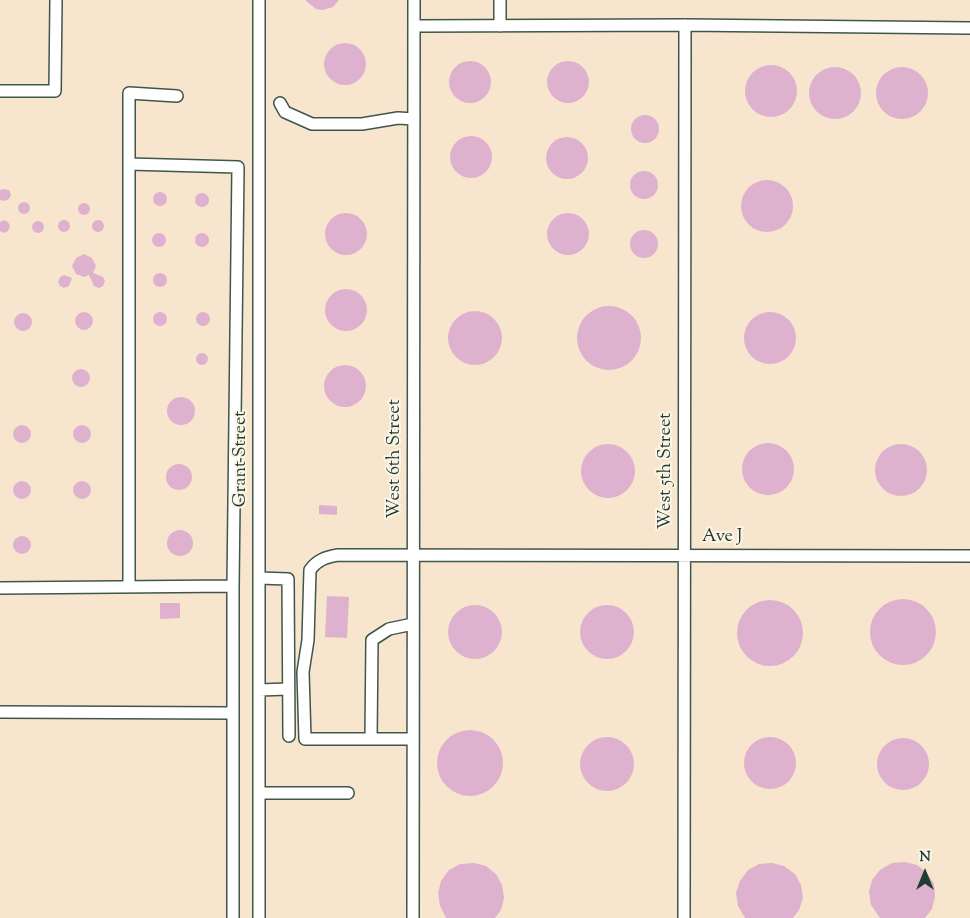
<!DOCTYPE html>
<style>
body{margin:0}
#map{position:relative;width:970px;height:918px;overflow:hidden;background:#f7e6cd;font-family:"Sorts Mill Goudy",serif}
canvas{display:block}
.north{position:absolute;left:900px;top:848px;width:50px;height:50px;-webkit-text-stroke:4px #fcf5e5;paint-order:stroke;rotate:0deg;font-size:14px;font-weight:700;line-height:20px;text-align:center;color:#1f3d34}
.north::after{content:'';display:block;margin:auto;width:18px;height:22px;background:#1f3d34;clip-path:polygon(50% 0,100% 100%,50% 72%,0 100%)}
</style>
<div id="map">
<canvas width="970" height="918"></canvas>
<div class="north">N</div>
</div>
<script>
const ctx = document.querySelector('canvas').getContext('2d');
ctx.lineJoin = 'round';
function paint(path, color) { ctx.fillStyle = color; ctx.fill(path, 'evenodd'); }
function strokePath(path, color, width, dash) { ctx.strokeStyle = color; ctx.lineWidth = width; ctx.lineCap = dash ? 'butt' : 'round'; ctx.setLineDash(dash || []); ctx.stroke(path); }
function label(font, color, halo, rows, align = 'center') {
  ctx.font = font + ' "Sorts Mill Goudy",serif'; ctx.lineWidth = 4; ctx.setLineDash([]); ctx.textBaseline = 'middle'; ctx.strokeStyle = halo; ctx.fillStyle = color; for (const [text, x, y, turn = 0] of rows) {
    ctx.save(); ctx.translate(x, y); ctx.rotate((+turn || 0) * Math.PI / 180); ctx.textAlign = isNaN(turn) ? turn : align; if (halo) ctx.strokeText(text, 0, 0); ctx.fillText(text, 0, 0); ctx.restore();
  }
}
paint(new Path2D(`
 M305 0H339L333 7 322 10 316 9Z
 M324 64a21 21 0 1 1 42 0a21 21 0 1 1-42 0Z
 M449 82a21 21 0 1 1 42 0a21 21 0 1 1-42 0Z
 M547 82a21 21 0 1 1 42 0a21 21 0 1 1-42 0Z
 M745 91a26 26 0 1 1 52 0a26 26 0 1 1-52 0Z
 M809 93a26 26 0 1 1 52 0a26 26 0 1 1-52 0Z
 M876 93a26 26 0 1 1 52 0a26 26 0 1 1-52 0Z
 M631 129a14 14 0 1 1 28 0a14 14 0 1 1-28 0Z
 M450 157a21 21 0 1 1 42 0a21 21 0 1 1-42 0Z
 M546 158a21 21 0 1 1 42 0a21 21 0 1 1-42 0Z
 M630 185a14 14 0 1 1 28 0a14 14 0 1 1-28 0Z
 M741 206a26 26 0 1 1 52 0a26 26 0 1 1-52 0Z
 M4 189 9 190 11 195 9 199 4 201 0 200V190Z
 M153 199a7 7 0 1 1 14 0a7 7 0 1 1-14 0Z
 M195 200a7 7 0 1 1 14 0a7 7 0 1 1-14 0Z
 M18 208a6 6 0 1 1 12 0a6 6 0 1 1-12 0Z
 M78 209a6 6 0 1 1 12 0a6 6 0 1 1-12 0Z
 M547 234a21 21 0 1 1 42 0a21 21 0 1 1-42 0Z
 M325 234a21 21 0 1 1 42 0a21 21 0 1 1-42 0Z
 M58 226a6 6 0 1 1 12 0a6 6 0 1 1-12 0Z
 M92 226a6 6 0 1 1 12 0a6 6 0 1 1-12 0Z
 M4 220 8 222 10 226 8 231 4 233 0 231V222Z
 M32 227a6 6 0 1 1 12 0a6 6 0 1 1-12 0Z
 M630 244a14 14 0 1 1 28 0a14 14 0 1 1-28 0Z
 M195 240a7 7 0 1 1 14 0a7 7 0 1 1-14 0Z
 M152 240a7 7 0 1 1 14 0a7 7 0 1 1-14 0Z
 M84 254 92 258 96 266 93 273 103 277 105 281 103 286 99 288 94 286 89 275 84 277 76 274 72 266 76 258Z
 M153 280a7 7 0 1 1 14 0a7 7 0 1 1-14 0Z
 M64 275 72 278 69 286 64 288 60 286 58 282 60 277Z
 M325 310a21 21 0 1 1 42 0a21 21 0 1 1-42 0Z
 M577 338a32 32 0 1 1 64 0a32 32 0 1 1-64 0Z
 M448 338a27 27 0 1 1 54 0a27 27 0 1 1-54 0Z
 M75 321a9 9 0 1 1 18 0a9 9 0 1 1-18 0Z
 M744 338a26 26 0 1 1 52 0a26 26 0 1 1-52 0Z
 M153 319a7 7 0 1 1 14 0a7 7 0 1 1-14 0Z
 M196 319a7 7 0 1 1 14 0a7 7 0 1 1-14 0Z
 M14 322a9 9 0 1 1 18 0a9 9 0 1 1-18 0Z
 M196 359a6 6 0 1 1 12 0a6 6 0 1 1-12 0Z
 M324 386a21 21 0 1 1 42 0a21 21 0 1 1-42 0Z
 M72 378a9 9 0 1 1 18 0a9 9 0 1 1-18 0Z
 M167 411a14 14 0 1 1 28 0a14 14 0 1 1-28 0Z
 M13 434a9 9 0 1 1 18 0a9 9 0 1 1-18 0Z
 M73 434a9 9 0 1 1 18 0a9 9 0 1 1-18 0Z
 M742 469a26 26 0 1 1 52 0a26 26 0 1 1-52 0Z
 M875 470a26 26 0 1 1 52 0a26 26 0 1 1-52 0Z
 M581 471a27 27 0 1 1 54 0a27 27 0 1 1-54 0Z
 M166 477a13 13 0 1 1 26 0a13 13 0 1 1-26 0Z
 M13 490a9 9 0 1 1 18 0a9 9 0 1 1-18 0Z
 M73 490a9 9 0 1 1 18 0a9 9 0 1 1-18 0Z
 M319 505 337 506V515L319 514Z
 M167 543a13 13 0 1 1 26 0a13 13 0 1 1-26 0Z
 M13 545a9 9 0 1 1 18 0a9 9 0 1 1-18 0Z
 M327 596 349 597 347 638 325 637Z
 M870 632a33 33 0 1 1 66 0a33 33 0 1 1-66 0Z
 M737 633a33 33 0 1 1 66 0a33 33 0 1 1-66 0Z
 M160 603H180V618L160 619Z
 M448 632a27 27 0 1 1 54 0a27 27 0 1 1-54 0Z
 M580 632a27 27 0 1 1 54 0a27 27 0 1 1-54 0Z
 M437 763a33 33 0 1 1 66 0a33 33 0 1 1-66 0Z
 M744 763a26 26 0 1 1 52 0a26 26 0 1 1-52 0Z
 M580 764a27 27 0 1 1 54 0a27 27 0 1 1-54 0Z
 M877 764a26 26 0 1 1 52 0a26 26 0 1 1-52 0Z
 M905 862 917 865 927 873 934 884 935 897 932 909 925 918H880L871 905 869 892 872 880 880 870 892 863Z
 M474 863 486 866 496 874 502 885 504 898 501 910 495 918H446L440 906 438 893 441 881 449 870 460 864Z
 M772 863 784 866 795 874 801 885 803 898 799 910 793 918H745L738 906 736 893 740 881 748 870 759 864Z`), '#deb2ce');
const minor = new Path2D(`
 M500 0V26
 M415 26 685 25 970 28
 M0 91H55L56 0
 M280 103 285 112 312 124H362L398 118 414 119
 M129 164 238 167 233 586V918
 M259 578 288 579 289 736
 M129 587V93L177 96
 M0 588 233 586
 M259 690 288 689
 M0 712 233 713
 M371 739 372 640 389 629 413 624
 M413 739H305L303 672 308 640 310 570C317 560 326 557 338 555L970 556
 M259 793H348
 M259 918V0
 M413 918 414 0
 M684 918 685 25`);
strokePath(minor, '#3f564b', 14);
strokePath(minor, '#fff', 11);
label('18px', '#1f3d34', '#fcf5e5', [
 ["Grant Street",242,459,-90],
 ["West 6th Street",396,459,-90],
 ["West 5th Street",667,471,-90],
 ["Ave J",722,538]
]);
</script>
